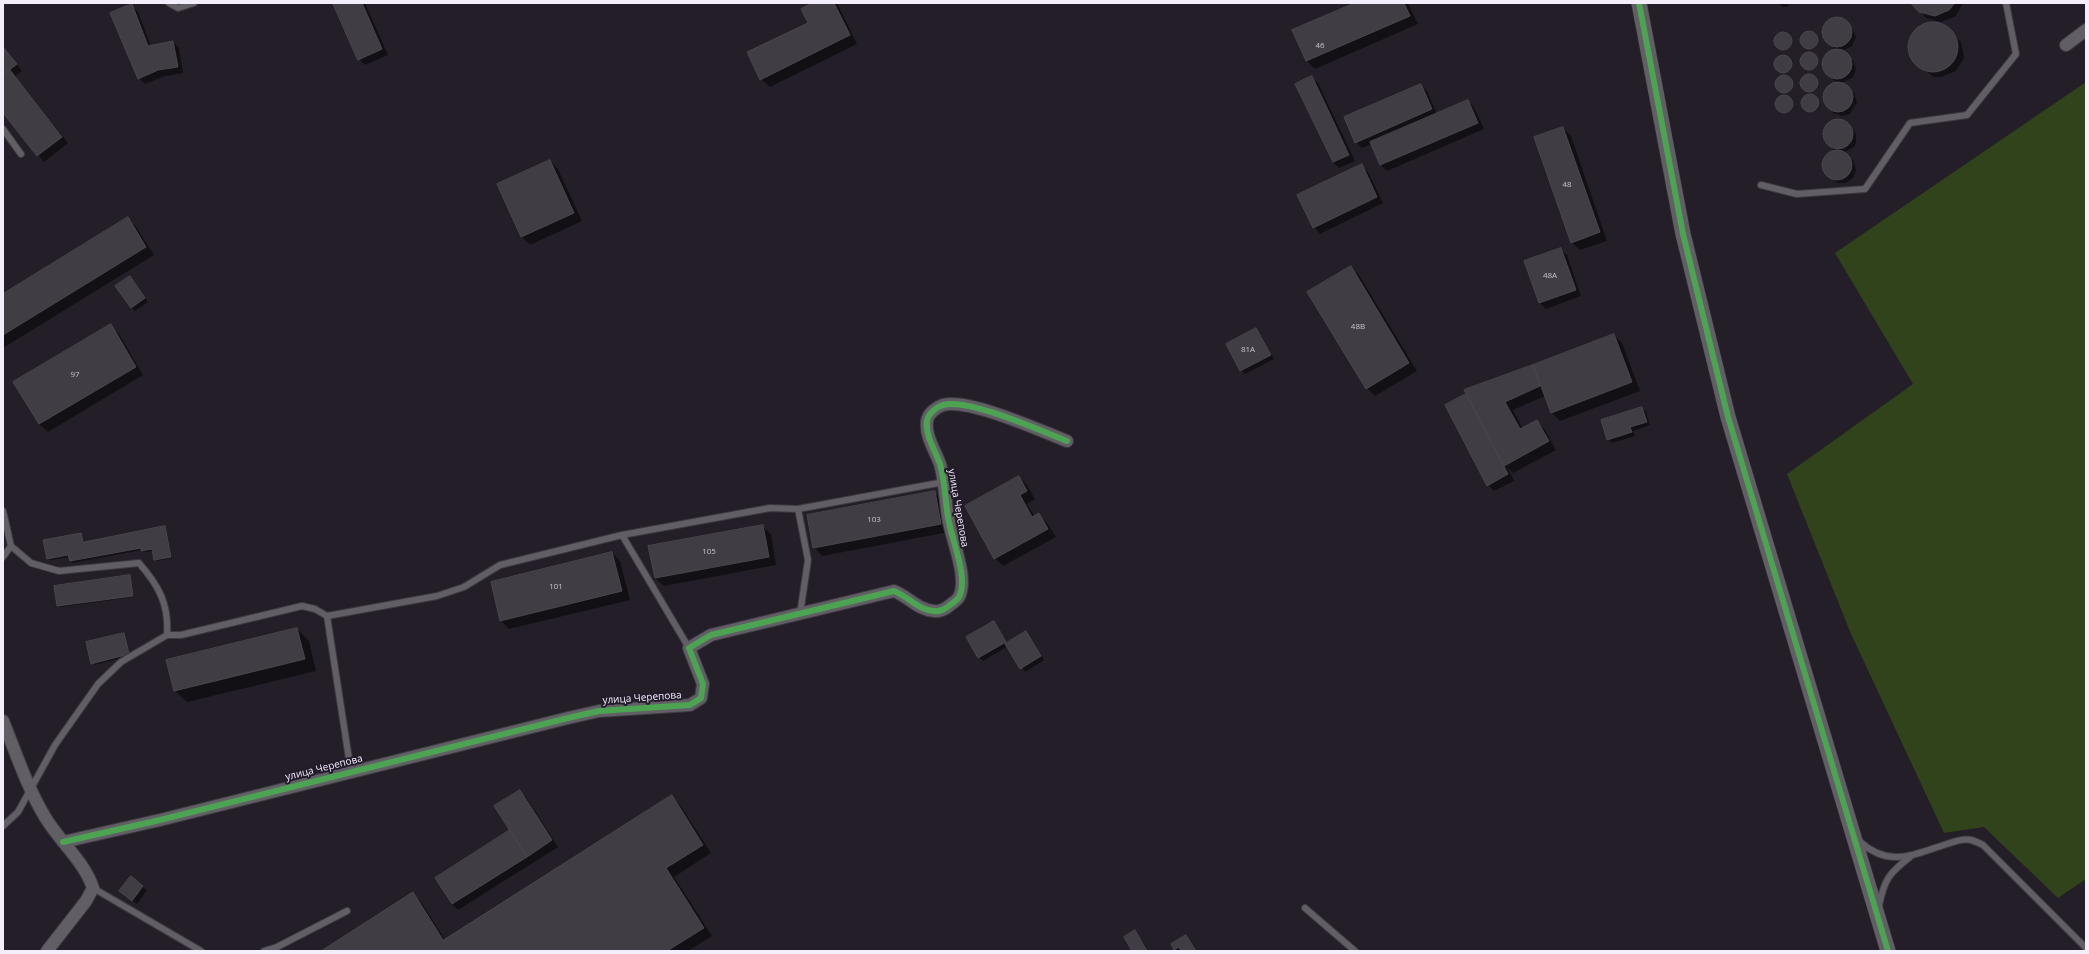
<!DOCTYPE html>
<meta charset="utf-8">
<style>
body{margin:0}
#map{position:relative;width:2089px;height:954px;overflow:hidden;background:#231e28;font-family:"Open Sans",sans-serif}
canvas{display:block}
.frame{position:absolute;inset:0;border:4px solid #f3eef9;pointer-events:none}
</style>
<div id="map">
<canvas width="2089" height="954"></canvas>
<div class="frame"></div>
</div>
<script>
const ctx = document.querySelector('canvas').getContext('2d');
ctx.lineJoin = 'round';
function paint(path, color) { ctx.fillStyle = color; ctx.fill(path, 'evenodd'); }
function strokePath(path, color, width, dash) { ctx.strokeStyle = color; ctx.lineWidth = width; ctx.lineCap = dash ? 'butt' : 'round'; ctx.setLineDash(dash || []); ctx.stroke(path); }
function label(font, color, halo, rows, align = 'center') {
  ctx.font = font + ' "Open Sans",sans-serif'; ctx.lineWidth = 4; ctx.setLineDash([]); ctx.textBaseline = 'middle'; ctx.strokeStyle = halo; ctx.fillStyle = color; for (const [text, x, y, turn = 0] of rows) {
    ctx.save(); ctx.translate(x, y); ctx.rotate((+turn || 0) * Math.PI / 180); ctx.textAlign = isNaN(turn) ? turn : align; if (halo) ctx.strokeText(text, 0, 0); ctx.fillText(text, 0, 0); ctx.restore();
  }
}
paint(new Path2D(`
 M2086 82V879L2058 898 1984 827 1944 833 1851 634 1787 474 1913 384 1835 253Z`), '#30431a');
paint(new Path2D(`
 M334 3H365L388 55 365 65 359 59Z
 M815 3H837L857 44 770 87 761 79 809 23Z
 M1357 3H1408L1418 24 1315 69 1307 61 1294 31Z
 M1779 3H1790L1787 7H1782Z
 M1913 3H1963L1956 16 1941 22 1926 18Z
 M132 6 138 12 151 46 173 42 179 48 183 73 165 76 145 84 139 78Z
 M1835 18 1844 20 1848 23 1852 28 1856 37 1852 46 1842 51 1853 60 1856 69 1853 77 1841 83 1833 80 1823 67V63L1827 54 1836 49 1828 43 1823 35 1822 31 1826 22Z
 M1936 23 1943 25 1961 42 1964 58 1956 71 1941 77H1934L1921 68 1911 54V39L1920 27Z
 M1802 41a8 8 0 1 1 16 0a8 8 0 1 1-16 0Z
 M1776 42a8 8 0 1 1 16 0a8 8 0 1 1-16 0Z
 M3 47 22 71 15 76 68 143 44 162 3 111Z
 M1802 62a8 8 0 1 1 16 0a8 8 0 1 1-16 0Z
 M1776 65a8 8 0 1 1 16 0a8 8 0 1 1-16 0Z
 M1802 84a8 8 0 1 1 16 0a8 8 0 1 1-16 0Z
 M1777 85a8 8 0 1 1 16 0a8 8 0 1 1-16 0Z
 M1312 77 1318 83 1355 161 1339 168 1333 162Z
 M1836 83 1846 85 1854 93 1857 102 1850 114 1842 116 1833 113 1824 101 1825 91 1832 84Z
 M1421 85 1427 91 1437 114 1468 101 1474 107 1484 129 1387 171 1381 165 1372 144 1362 148 1356 142Z
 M1804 104a8 8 0 1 1 16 0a8 8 0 1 1-16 0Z
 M1777 105a8 8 0 1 1 16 0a8 8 0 1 1-16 0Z
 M1841 120 1849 125 1856 134V143L1854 147 1842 153 1853 160 1856 170 1853 178 1846 183H1837L1828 175 1823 163 1824 159 1834 151 1824 137 1825 128 1831 121Z
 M1563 128 1571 136 1607 241 1580 250 1571 242Z
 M550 161 558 169 582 221 530 245 522 237Z
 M1361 165 1368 172 1383 203 1320 234 1314 227Z
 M128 218 136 227 154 255 3 348V295Z
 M1560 249 1567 255 1581 296 1546 309 1540 303Z
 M1351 267 1359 275 1417 371 1375 396 1367 388Z
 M133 281 148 302 135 311 131 307Z
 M111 326 119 334 143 375 48 432 39 424Z
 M1256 329 1274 359 1245 374 1241 370Z
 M1614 335 1622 343 1640 391 1560 421 1551 412 1545 396 1513 410 1523 429 1537 421 1545 430 1556 450 1513 473 1507 467 1514 481 1494 491 1488 485 1466 395 1469 398 1465 391Z
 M1642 408 1646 412 1650 425 1633 431 1635 436 1612 443 1608 440Z
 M1019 477 1027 485 1035 499 1027 504 1035 517 1039 515 1047 523 1056 537 1003 566 995 558Z
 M934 492 943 501 949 532 822 556 814 547Z
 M762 526 771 534 776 565 664 586 655 578 649 547Z
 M165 528 172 558 157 561 153 551 144 552 142 550 72 563 70 557 50 560 48 559 81 534 84 543Z
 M612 553 620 561 630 600 509 629 501 621Z
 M130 577 134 597 60 607 58 606Z
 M994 622 1007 643 1025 632 1044 660 1025 672 1008 646 983 661 979 657Z
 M297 629 309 641 316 671 187 702 174 690Z
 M123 634 130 656 94 665 92 663Z
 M520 791 526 797 558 847 458 910 452 904 511 830Z
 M672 796 680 805 711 853 674 877 712 936 688 951H323L413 894 421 902 445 940Z
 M131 878 147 890 137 904 124 893Z
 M1134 931 1138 935 1148 951H1134Z
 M1185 936 1189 940 1196 951H1177L1175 949Z`), '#0007');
const building = new Path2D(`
 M333 3H362L382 49 358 60Z
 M813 3H834L850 35 760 80 747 52 808 23 801 9Z
 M1355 3H1404L1410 16 1306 61 1292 30Z
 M1911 3H1955L1949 10 1935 16 1919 12Z
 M132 4 148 46 173 41 178 67 158 70 138 79 110 13Z
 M1822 32a15 15 0 1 1 30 0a15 15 0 1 1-30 0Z
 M1908 47a25 25 0 1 1 50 0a25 25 0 1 1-50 0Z
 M1800 40a9 9 0 1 1 18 0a9 9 0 1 1-18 0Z
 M1774 41a9 9 0 1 1 18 0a9 9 0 1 1-18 0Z
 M3 47 17 64 3 75Z
 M1822 64a15 15 0 1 1 30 0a15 15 0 1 1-30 0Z
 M1800 61a9 9 0 1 1 18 0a9 9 0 1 1-18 0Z
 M1774 64a9 9 0 1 1 18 0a9 9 0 1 1-18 0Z
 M10 70 62 137 37 156 3 113V75Z
 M1800 83a9 9 0 1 1 18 0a9 9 0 1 1-18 0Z
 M1775 84a9 9 0 1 1 18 0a9 9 0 1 1-18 0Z
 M1312 76 1349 155 1333 162 1295 84Z
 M1823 97a15 15 0 1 1 30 0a15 15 0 1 1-30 0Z
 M1421 84 1432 109 1355 143 1344 117Z
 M1801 103a9 9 0 1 1 18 0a9 9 0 1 1-18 0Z
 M1775 104a9 9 0 1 1 18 0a9 9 0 1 1-18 0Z
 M1468 100 1478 123 1380 165 1370 142Z
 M1823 134a15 15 0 1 1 30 0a15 15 0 1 1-30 0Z
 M1563 127 1600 232 1571 243 1534 137Z
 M1822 165a15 15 0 1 1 30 0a15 15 0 1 1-30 0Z
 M550 160 574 213 521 237 497 184Z
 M1362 164 1377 197 1313 228 1297 195Z
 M128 217 146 247 3 335V294Z
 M1561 248 1576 290 1539 303 1524 261Z
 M1351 266 1409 363 1366 389 1307 292Z
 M130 276 145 298 131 308 115 286Z
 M111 324 136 367 39 424 13 382Z
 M1256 328 1271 355 1240 371 1226 344Z
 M1614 334 1632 382 1551 413 1533 365Z
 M1533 365 1540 386 1505 402 1520 429 1537 420 1549 441 1504 466 1464 390Z
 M1466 394 1508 474 1487 486 1445 405Z
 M1642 407 1647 422 1630 427 1632 432 1607 440 1601 420Z
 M1019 476 1027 491 1020 495 1032 517 1039 513 1048 529 994 559 965 506Z
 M935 491 941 524 813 548 807 515Z
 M763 525 769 557 655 578 648 546Z
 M165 526 171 557 154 560 152 549 141 551V548L70 561 68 555 47 559 43 540 81 533 83 542Z
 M612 552 622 591 500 621 491 582Z
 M130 575 133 596 57 606 54 586Z
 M994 621 1006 642 978 658 966 637Z
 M297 628 305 659 174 691 166 660Z
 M1026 631 1041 656 1020 669 1005 644Z
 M124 633 129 654 91 664 86 642Z
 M520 790 552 840 527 857 494 806Z
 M672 795 703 845 666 868 704 928 667 951H321L413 892 443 940Z
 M510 830 527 857 452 904 435 878Z
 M131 876 143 886 132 901 119 891Z
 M1135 930 1147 951H1132L1124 937Z
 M1186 935 1196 951H1181L1179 947 1174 950 1171 944Z`);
paint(building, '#413d45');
strokePath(building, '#4a464e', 1);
const service = new Path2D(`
 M169 3 178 8 194 3
 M3 129 21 154
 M1761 185 1797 194 1865 189 1910 123 1967 115 2016 54 2006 3
 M3 511 11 546
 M622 535 770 508 798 509
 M3 557 11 546 31 563 59 571 139 563C159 586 169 604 167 635L121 662 98 684 55 745 18 812 3 826
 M800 614 808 560 798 509 944 482
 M167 635H181L302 606 315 609 327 616
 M351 772 327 616 437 596 464 587 500 565 622 535 689 648
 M1859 841C1890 869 1914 854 1947 844 1955 841 1964 838 1971 840 1975 841 1979 843 1983 845L2086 948
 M93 888 201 951
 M1879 906C1884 880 1889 873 1910 857
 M1305 908 1355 951
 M264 951 277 947 347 911`);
const minor = new Path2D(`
 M2066 45 2086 30
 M3 721C16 753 27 787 45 817 60 842 84 861 93 888L86 901 47 951
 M63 842 160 820 568 718 599 711 690 705 701 698 703 684 689 648 711 635 894 591C909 597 918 610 934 611 939 612 946 609 950 605 953 603 957 600 959 597 969 577 951 539 948 517 945 499 945 481 940 464 935 450 925 436 927 421 928 413 937 407 943 405 969 398 1041 431 1067 441`);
const tertiary = new Path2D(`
 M1639 3 1683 234 1728 417 1888 951`);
strokePath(service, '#3e3a42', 8);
strokePath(minor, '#3e3a42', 14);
strokePath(tertiary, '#3e3a42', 16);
strokePath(service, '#615e65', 6);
strokePath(minor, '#615e65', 12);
strokePath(tertiary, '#615e65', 15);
strokePath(new Path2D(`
 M1639 3 1683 234 1728 417 1888 951
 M63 842 160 820 568 718 599 711 690 705 701 698 703 684 689 648 711 635 894 591C909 597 918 610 934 611 939 612 946 609 950 605 953 603 957 600 959 597 969 577 951 539 948 517 945 499 945 481 940 464 935 450 925 436 927 421 928 413 937 407 943 405 969 398 1041 431 1067 441`), '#4ca352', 6);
label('8px', '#c6c2cc', null, [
 ["46",1320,46],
 ["48",1567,185],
 ["48А",1550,276],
 ["48В",1358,327],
 ["81А",1248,350],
 ["97",75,375],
 ["103",874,520],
 ["105",709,552],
 ["101",556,587]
]);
label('10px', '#f3eef9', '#231b2b', [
 ["улица Черепова",958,508,80],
 ["улица Черепова",642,698,-4],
 ["улица Черепова",324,768,-14]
]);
</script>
